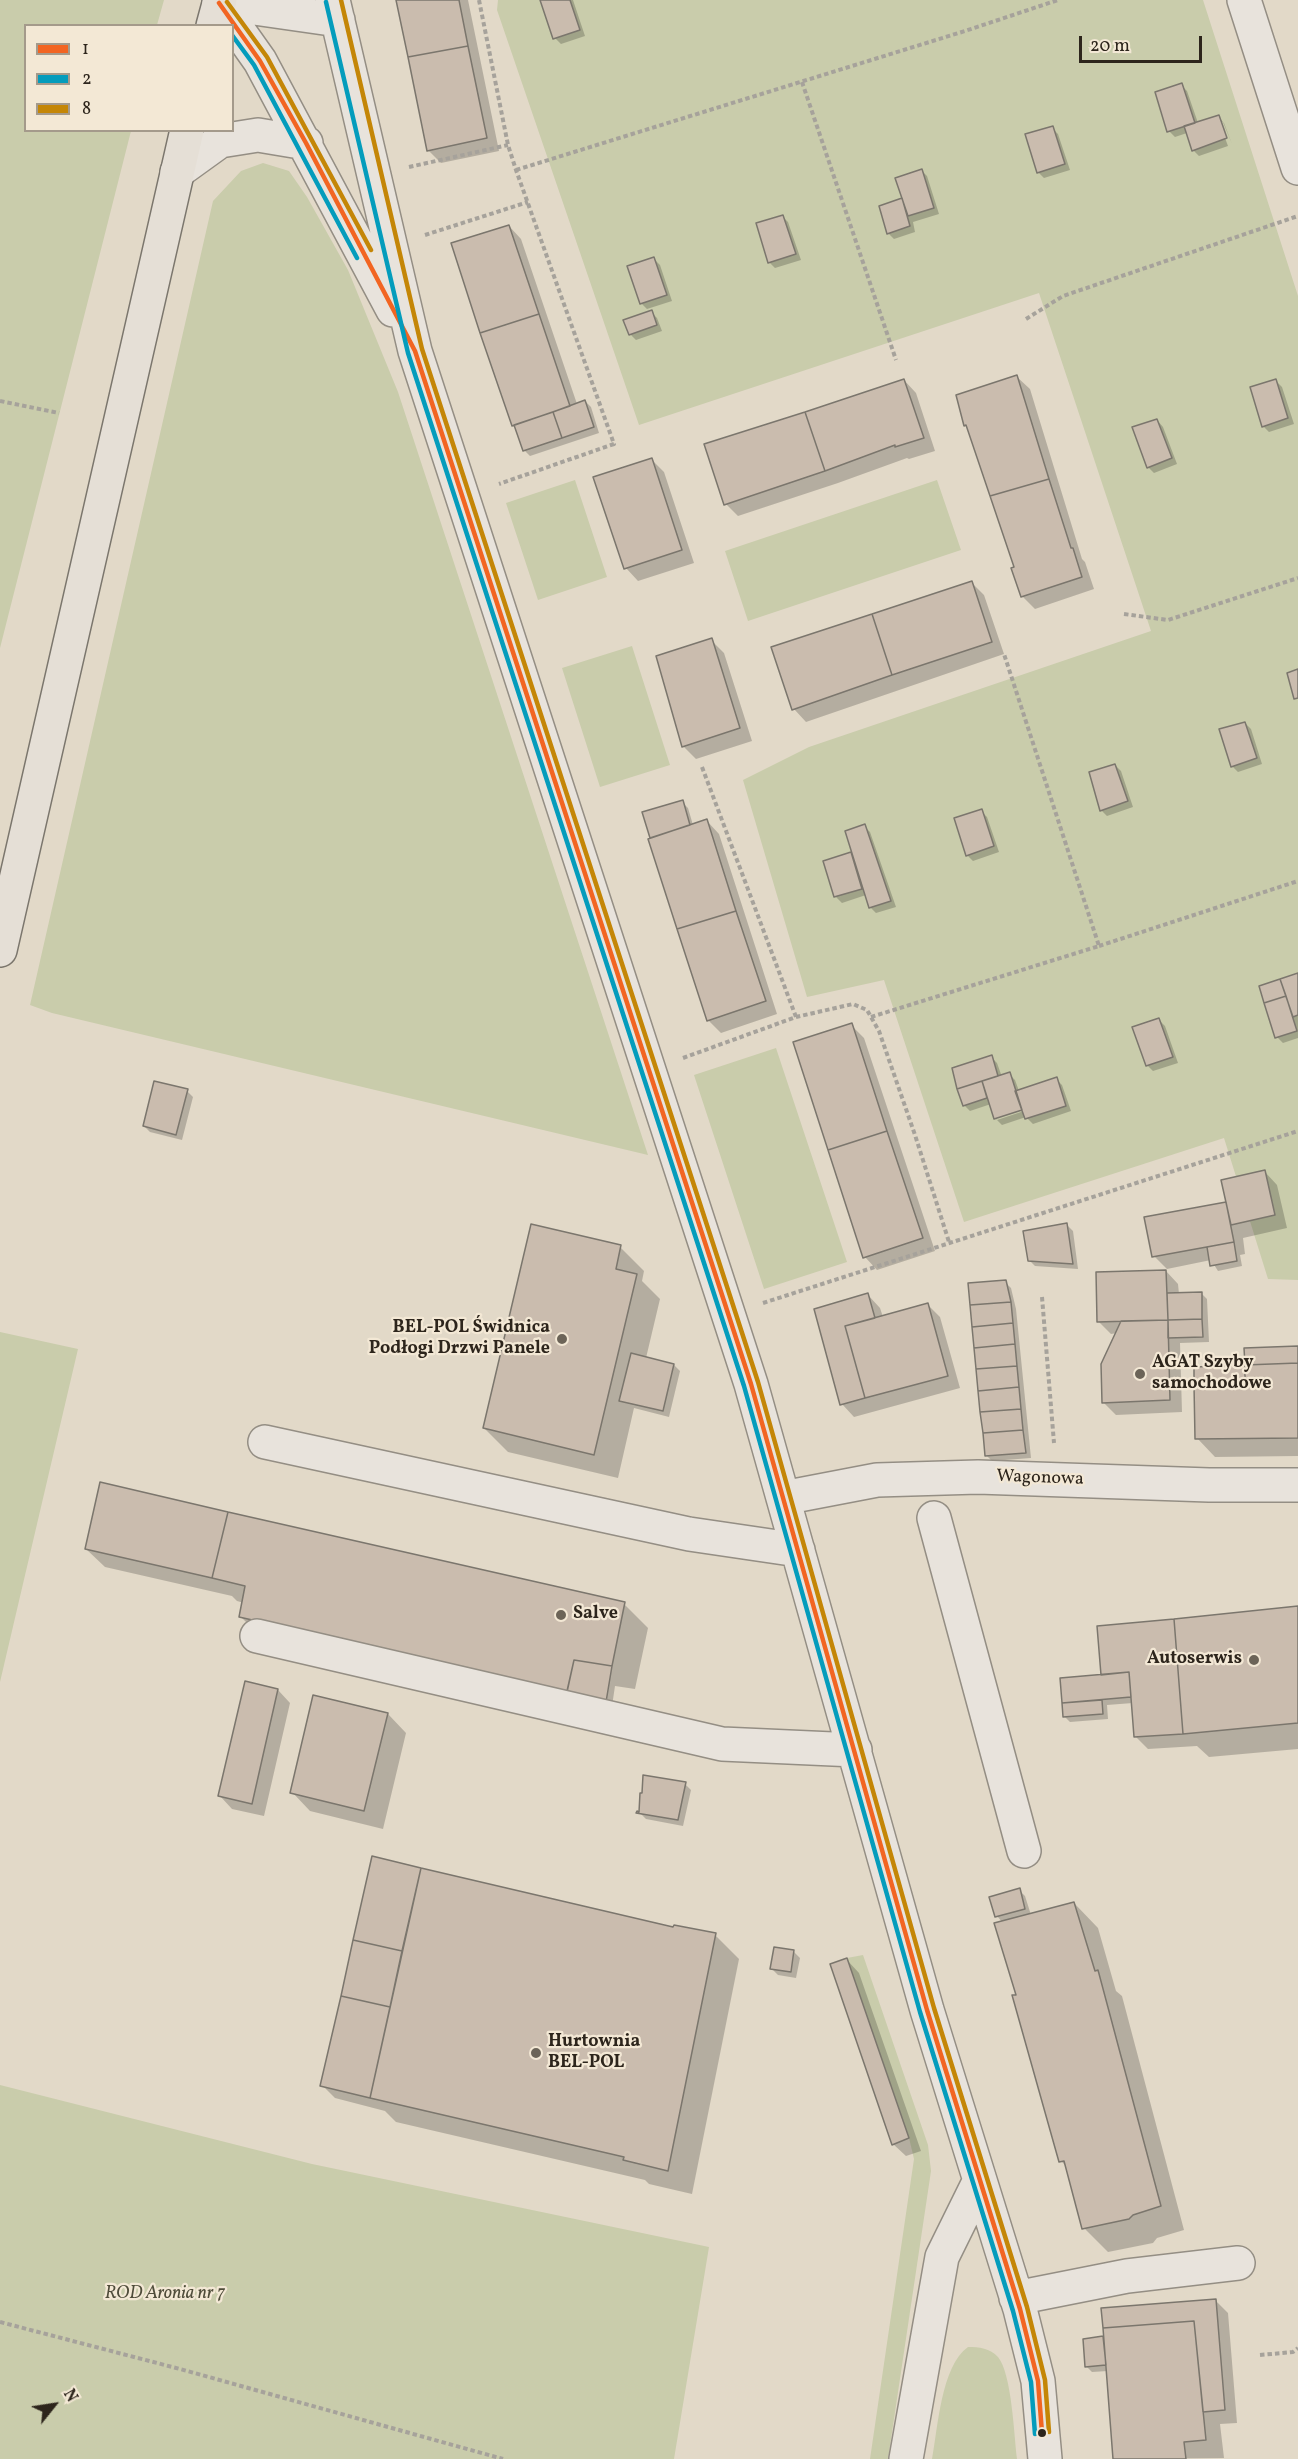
<!DOCTYPE html>
<meta charset="utf-8">
<style>
body{margin:0}
#map{position:relative;width:1298px;height:2459px;overflow:hidden;background:#e2d9c8;font-family:Vollkorn,serif}
canvas{display:block}
.legend{position:absolute;left:24px;top:24px;width:210px;height:108px;box-sizing:border-box;background:#f3e8d5;border:2px solid #a49a8b;margin:0;padding:8px 10px;list-style:none;font-size:18px;color:#2d251c}
.legend li{display:flex;align-items:center;gap:12px;height:30px}
.legend b{width:30px;border:2px solid #a49a8b}
.north{position:absolute;left:24px;top:2375px;width:60px;height:60px;-webkit-text-stroke:4px #f3e8d5;paint-order:stroke;rotate:60deg;font-size:16px;font-weight:700;line-height:24px;text-align:center;color:#2d251c}
.north::after{content:'';display:block;margin:auto;width:21px;height:27px;background:#2d251c;clip-path:polygon(50% 0,100% 100%,50% 72%,0 100%)}
.scale{position:absolute;left:1079px;top:36px;width:123px;height:27px;box-sizing:border-box;border:3px solid #2d251c;border-top:0;padding-left:8px;font-size:18px;line-height:21px;white-space:nowrap;color:#2d251c;-webkit-text-stroke:4px #f3e8d5;paint-order:stroke}
</style>
<div id="map">
<canvas width="1298" height="2459"></canvas>
<ul class="legend">
<li><b style="height:8px;background:#f26522"></b>1</li>
<li><b style="height:8px;background:#049cbc"></b>2</li>
<li><b style="height:8px;background:#c48607"></b>8</li>
</ul>
<div class="north">N</div>
<div class="scale">20 m</div>
</div>
<script>
const ctx = document.querySelector('canvas').getContext('2d');
ctx.lineJoin = 'round';
function paint(path, color) { ctx.fillStyle = color; ctx.fill(path, 'evenodd'); }
function strokePath(path, color, width, dash) { ctx.strokeStyle = color; ctx.lineWidth = width; ctx.lineCap = dash ? 'butt' : 'round'; ctx.setLineDash(dash || []); ctx.stroke(path); }
function label(font, color, halo, rows, align = 'center') {
  ctx.font = font + ' Vollkorn,serif'; ctx.lineWidth = 4.5; ctx.setLineDash([]); ctx.textBaseline = 'middle'; ctx.strokeStyle = halo; ctx.fillStyle = color; for (const [text, x, y, turn = 0] of rows) {
    ctx.save(); ctx.translate(x, y); ctx.rotate((+turn || 0) * Math.PI / 180); ctx.textAlign = isNaN(turn) ? turn : align; if (halo) ctx.strokeText(text, 0, 0); ctx.fillText(text, 0, 0); ctx.restore();
  }
}
paint(new Path2D(`
 M0 0H164L157 25 26 26V130L131 131 0 648Z
 M498 0H1203L1298 296V1280L1268 1279 1224 1138 964 1222 884 980 807 997 743 780 809 747 1151 631 1039 293 639 425 497 10Z
 M263 163 289 171 307 197 348 270 398 392 648 1155 52 1013 30 1005 213 201 241 171Z
 M575 480 607 577 538 600 506 503Z
 M937 480 961 550 748 621 725 551Z
 M632 646 670 765 600 787 562 668Z
 M776 1048 847 1262 764 1289 694 1075Z
 M0 1332 78 1349 0 1682Z
 M863 1955 928 2145 931 2171 888 2459H870L914 2159 909 2138 847 1958Z
 M0 2085 312 2164 709 2247 674 2459H0Z
 M968 2347C979 2347 990 2348 998 2357 1012 2374 1014 2436 1017 2459H932C938 2428 941 2366 968 2347Z`), '#c9ccab');
paint(new Path2D(`
 M398 0H468L499 151 441 163 428 150Z
 M544 0H573L585 36 561 44 555 38Z
 M1181 85 1187 91 1198 123 1218 117 1224 123 1232 144 1223 122H1219L1228 146 1199 156 1193 150 1187 133 1175 137 1169 131Z
 M1052 128 1058 134 1070 170 1044 178 1038 172Z
 M921 170 927 176 939 214 913 222 915 232 894 239 888 233 903 199Z
 M782 216 788 222 801 260 775 268 769 262Z
 M509 226 521 239 577 404 585 401 591 407 599 433 530 456 524 450 517 429 513 425Z
 M654 259 660 265 672 301 647 309 641 303Z
 M651 312 657 318 662 331 636 340 630 334Z
 M1017 377 1030 389 1082 559 1085 562 1094 589 1035 609 1022 596 1016 568Z
 M904 380 916 393 935 451 909 459 907 458 838 483 738 516 726 504Z
 M1276 381 1282 387 1294 424 1269 432 1263 426Z
 M1157 420 1163 427 1177 464 1154 473 1148 467Z
 M651 459 664 472 694 563 638 581 626 568 595 478Z
 M972 583 984 595 1004 654 806 722 794 709Z
 M711 640 724 653 752 741 696 759 684 747 658 657Z
 M1245 723 1251 729 1262 764 1238 772 1232 766Z
 M1115 765 1121 771 1133 807 1107 816 1101 810Z
 M682 802 688 808 693 825 707 821 719 834 777 1014 721 1033 708 1020 644 813Z
 M981 811 987 817 999 852 973 861 967 855Z
 M864 826 870 832 896 907 876 913 870 907 866 895 842 903 836 897 825 862 853 853Z
 M1298 974V1038L1283 1043 1277 1037 1261 987Z
 M1159 1020 1165 1026 1178 1063 1153 1071 1147 1065Z
 M851 1025 864 1038 935 1251 877 1270 865 1257Z
 M991 1057 997 1063 1002 1077 1009 1074 1015 1080 1019 1091 1056 1079 1062 1085 1071 1111 1033 1124 1026 1117 1002 1125 997 1120 1030 1109 1029 1107 997 1117V1120L991 1104 970 1111 964 1105Z
 M187 1091 193 1097 182 1140 150 1132 144 1126Z
 M1265 1172 1277 1185 1287 1228 1243 1238 1245 1254 1240 1255 1242 1266 1218 1271 1211 1260 1167 1269 1154 1256 1228 1204Z
 M1067 1225 1073 1231 1078 1269 1035 1266 1029 1260Z
 M620 1247 644 1271 642 1281 660 1299 646 1358 674 1365 680 1371 669 1417 634 1408 618 1478 508 1452 484 1428Z
 M1166 1271 1178 1284 1179 1294 1201 1293 1207 1299 1209 1342 1180 1343 1182 1412 1116 1415 1103 1402 1117 1333 1111 1334 1098 1321Z
 M1005 1282 1011 1288 1016 1309 1031 1458 992 1461 986 1455Z
 M868 1295 880 1308 883 1317 928 1305 940 1317 960 1388 854 1417 842 1404Z
 M1298 1348V1456L1215 1457 1197 1438 1246 1366Z
 M86 1549 624 1604 648 1628 635 1689 615 1686 611 1713 265 1641 241 1617 244 1603 237 1601 232 1596 105 1567Z
 M1298 1608V1749L1209 1757 1197 1746 1148 1749 1135 1736 1133 1703 1107 1705 1108 1719 1070 1722 1064 1716 1062 1679 1102 1676Z
 M278 1690 290 1703 264 1816 232 1809 220 1796Z
 M388 1714 406 1733 383 1829 310 1811 292 1792Z
 M685 1784 691 1790 683 1826 646 1819 640 1813Z
 M420 1870 674 1929 715 1935 739 1959 692 2194 649 2184 645 2180 396 2122 385 2111 335 2098 322 2085Z
 M1019 1890 1025 1896 1031 1915 1074 1903 1098 1928 1116 1991 1122 1996 1184 2230 1157 2238 1153 2243 1108 2252 1084 2228 1067 2167 1061 2161 1018 1996 1003 1923 997 1916Z
 M794 1952 800 1958 796 1978 778 1975 772 1969Z
 M847 1960 859 1973 921 2151 906 2156 893 2144Z
 M1215 2300 1228 2313 1237 2423 1220 2424 1224 2458 1115 2459 1108 2371 1092 2372 1086 2366 1084 2340 1105 2338Z`), '#0003');
const building = new Path2D(`
 M396 0H459L468 46 408 57Z
 M540 0H570L580 30 553 39Z
 M468 46 487 138 427 151 408 57Z
 M1182 83 1195 123 1167 132 1155 92Z
 M1219 115 1227 138 1192 151 1184 126Z
 M1053 126 1065 164 1037 173 1025 134Z
 M922 169 934 208 908 216 895 178Z
 M902 198 910 226 887 234 879 206Z
 M783 215 796 254 768 263 756 223Z
 M509 225 539 314 480 333 451 243Z
 M654 257 667 295 640 304 627 266Z
 M652 310 657 325 629 335 623 320Z
 M539 314 570 406 512 426 480 333Z
 M1017 375 1049 479 990 496 966 425 964 426 956 395Z
 M904 379 924 438 895 447V445L825 471 805 412Z
 M1276 379 1288 418 1262 427 1250 387Z
 M585 400 594 427 562 438 553 412Z
 M553 412 562 438 523 451 514 425Z
 M805 412 825 471 724 505 704 444Z
 M1157 419 1172 458 1147 468 1132 427Z
 M652 458 682 550 624 569 593 477Z
 M1049 479 1071 548H1073L1082 577 1021 597 1011 568 1014 567 990 496Z
 M972 581 992 642 892 675 872 614Z
 M872 614 892 675 792 710 771 647Z
 M712 638 740 728 682 747 656 656Z
 M1298 669V698L1294 699 1287 673Z
 M1245 722 1257 758 1231 767 1219 729Z
 M1115 764 1128 801 1100 811 1089 772Z
 M683 800 690 825 650 838 642 812Z
 M982 809 994 846 966 856 954 818Z
 M707 819 736 911 677 929 648 839Z
 M865 824 891 901 869 908 845 831Z
 M851 852 862 889 834 897 823 861Z
 M736 911 766 1001 707 1021 677 929Z
 M1298 973V1015L1293 1017 1280 979Z
 M1280 979 1286 996 1264 1003 1259 986Z
 M1286 996 1297 1031 1275 1038 1264 1003Z
 M1159 1018 1173 1057 1146 1066 1132 1027Z
 M852 1023 887 1131 828 1150 793 1042Z
 M992 1055 998 1076 957 1089 952 1068Z
 M1010 1072 1022 1110 994 1119 982 1081Z
 M1057 1077 1066 1106 1025 1119 1015 1091Z
 M154 1081 188 1089 176 1135 143 1126Z
 M982 1081 987 1098 963 1106 957 1089Z
 M887 1131 923 1238 863 1258 828 1150Z
 M1265 1170 1275 1215 1231 1225 1221 1180Z
 M1226 1202 1234 1242 1152 1257 1144 1217Z
 M1067 1223 1073 1264 1028 1261 1023 1231Z
 M531 1224 621 1245 616 1269 637 1274 594 1455 483 1428Z
 M1234 1242 1237 1261 1210 1266 1207 1247Z
 M1166 1270 1168 1320 1097 1322 1096 1272Z
 M1006 1280 1011 1302 970 1305 968 1283Z
 M1202 1292V1319L1168 1320 1167 1293Z
 M868 1293 875 1318 845 1326 865 1398 840 1405 814 1309Z
 M1011 1302 1013 1323 972 1327 970 1305Z
 M928 1303 948 1376 865 1398 845 1326Z
 M1202 1319 1203 1337 1168 1338V1320Z
 M1168 1320 1170 1400 1102 1403 1101 1364 1121 1321Z
 M1013 1323 1015 1344 974 1348 972 1327Z
 M1015 1344 1017 1366 976 1369 974 1348Z
 M1298 1346V1363L1245 1365 1244 1348Z
 M631 1353 674 1364 663 1411 619 1401Z
 M1298 1363V1438L1195 1439 1194 1385 1245 1384V1365Z
 M1245 1365V1384L1194 1385V1367Z
 M1017 1366 1019 1387 978 1391 976 1369Z
 M1019 1387 1021 1409 980 1412 978 1391Z
 M1021 1409 1023 1430 983 1433 980 1412Z
 M1023 1430 1026 1453 985 1456 983 1433Z
 M100 1482 228 1512 212 1578 85 1549Z
 M228 1512 625 1602 612 1666 574 1660 567 1691 239 1617 245 1586 212 1578Z
 M1298 1606V1723L1183 1734 1174 1619Z
 M1174 1619 1183 1734 1134 1737 1129 1672 1101 1675 1097 1626Z
 M574 1660 612 1666 605 1708 567 1692Z
 M1129 1672 1131 1697 1062 1703 1060 1678Z
 M245 1681 278 1689 252 1804 218 1796Z
 M313 1695 388 1713 364 1811 290 1793Z
 M1102 1700 1103 1714 1063 1717 1062 1703Z
 M643 1775 686 1782 678 1820 636 1813 637 1811 639 1812 640 1793H642Z
 M372 1856 421 1868 402 1951 353 1940Z
 M421 1868 673 1927 674 1925 716 1933 668 2171 623 2160 624 2157 370 2098Z
 M1020 1888 1025 1909 995 1917 989 1897Z
 M1074 1902 1095 1971 1098 1970 1161 2206 1133 2215 1129 2219 1082 2229 1064 2161 1059 2162 1012 1995H1016L994 1923Z
 M353 1940 402 1951 390 2007 341 1996Z
 M774 1947 794 1950 791 1972 770 1969Z
 M847 1958 909 2138 892 2145 830 1964Z
 M341 1996 390 2007 370 2098 320 2086Z
 M1216 2299 1225 2410 1203 2412 1194 2321 1103 2328 1101 2308Z
 M1194 2321 1206 2440 1184 2442 1186 2459H1113L1103 2328Z
 M1103 2336 1106 2365 1085 2367 1083 2339Z`);
paint(building, '#cabcae');
strokePath(building, '#7b766d', 1.5);
const minor = new Path2D(`
 M333 0 415 351 751 1384 927 2010 1020 2309 1038 2381 1045 2459
 M1244 0 1298 168
 M219 3 260 61 393 310
 M219 3 338 20
 M177 172 220 141 258 135 306 143
 M265 1442 689 1534 798 1550
 M783 1498 877 1480 978 1477 1209 1485H1298
 M934 1518 1024 1851
 M257 1636 722 1744 855 1750
 M1016 2298 1127 2276 1238 2263
 M906 2459 942 2257 979 2182`);
const major = new Path2D(`
 M213 26 220 0
 M0 950 187 130`);
strokePath(minor, '#948e84', 36);
strokePath(major, '#7b766d', 36);
strokePath(new Path2D(`
 M479 0 508 145 516 170 614 444 499 484
 M802 82 896 360
 M409 167 508 145
 M516 170 965 31 1058 0
 M425 235 528 202
 M1026 319 1063 296 1298 216
 M0 401 59 413
 M1124 614 1168 620 1298 578
 M702 767 796 1017
 M1099 946 1298 881
 M871 1017 1099 946 1004 654
 M683 1058 796 1017 853 1004 867 1010 879 1031 915 1135 949 1242
 M1042 1297 1054 1443
 M763 1303 1298 1131
 M0 2322 180 2369 503 2459
 M1260 2355 1293 2352 1298 2348`), '#a6a29b', 4, [4.5, 3]);
strokePath(minor, '#e8e3dc', 33);
strokePath(major, '#e5dfd6', 33);
strokePath(new Path2D(`
 M219 3 260 61 306 143 415 351 751 1384 927 2010 1020 2309 1038 2381 1042 2433`), '#f26522', 4.5);
strokePath(new Path2D(`
 M326 2 408 353 744 1386 920 2012 1013 2311 1031 2382 1035 2434
 M232 35 254 65 357 258`), '#049cbc', 4.5);
strokePath(new Path2D(`
 M341 0 422 349 758 1382 934 2008 1027 2307 1045 2380 1049 2432
 M227 2 267 57 371 250`), '#c48607', 4.5);
for (const [x, y, r, color] of [
 [562,1339,6,"#6c6458"],
 [1140,1374,6,"#6c6458"],
 [561,1615,6,"#6c6458"],
 [1254,1660,6,"#6c6458"],
 [536,2053,6,"#6c6458"],
 [1042,2433,5,"#2d251c"]
]) { const dot = new Path2D(); dot.arc(x, y, r, 0, 2 * Math.PI); ctx.fillStyle = color; ctx.fill(dot); strokePath(dot, '#f3e8d5', 2); }
label('bold 18px', '#2d251c', '#f3e8d5', [
 ["BEL-POL Świdnica",550,1329,"right"],
 ["Podłogi Drzwi Panele",550,1350,"right"],
 ["AGAT Szyby",1152,1364],
 ["samochodowe",1152,1385],
 ["Salve",573,1615],
 ["Autoserwis",1242,1660,"right"],
 ["Hurtownia",548,2043],
 ["BEL-POL",548,2064]
], 'left');
label('18px', '#2d251c', '#f3e8d5', [
 ["Wagonowa",1040,1479,2]
]);
label('italic 18px', '#4f4c3a', '#f3e8d5', [
 ["ROD Aronia nr 7",165,2295]
]);
</script>
